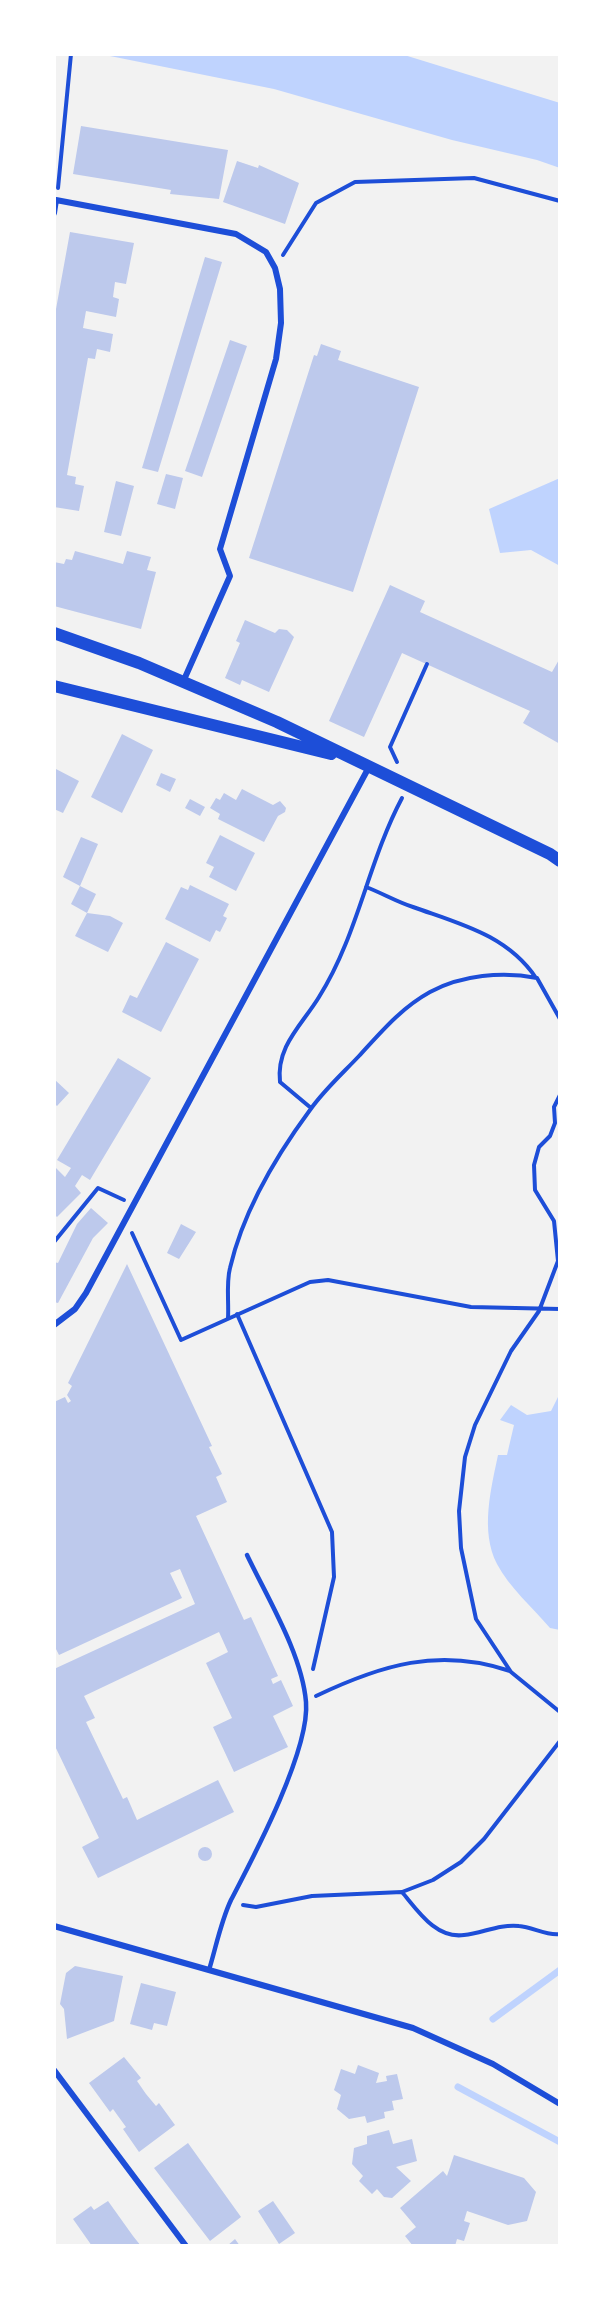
<!DOCTYPE html>
<style>
body{margin:0}
#map{position:relative;width:614px;height:2300px;overflow:hidden;background:#f2f2f2;font-family:"Titillium Web",sans-serif}
canvas{display:block}
.frame{position:absolute;inset:0;border:56px solid #fff;pointer-events:none}
</style>
<div id="map">
<canvas width="614" height="2300"></canvas>
<div class="frame"></div>
</div>
<script>
const ctx = document.querySelector('canvas').getContext('2d');
ctx.lineJoin = 'round';
function paint(path, color) { ctx.fillStyle = color; ctx.fill(path, 'evenodd'); }
function strokePath(path, color, width, dash) { ctx.strokeStyle = color; ctx.lineWidth = width; ctx.lineCap = dash ? 'butt' : 'round'; ctx.setLineDash(dash || []); ctx.stroke(path); }
paint(new Path2D(`
 M100 54H401L560 103V168L537 160 452 140 274 89Z
 M560 478V566L531 550 500 553 489 509Z
 M560 1371V1630L550 1628C533 1608 509 1587 497 1564 480 1531 491 1489 498 1455H507L514 1425 500 1420 511 1405 527 1415 551 1411 558 1397Z`), '#bfd3fe');
strokePath(new Path2D(`
 M493 2019 560 1970
 M458 2087 560 2142`), '#bfd3fe', 7);
paint(new Path2D(`
 M81 126 228 150 219 199 170 194 171 190 73 174Z
 M237 161 258 168 259 165 299 183 285 224 223 202Z
 M70 232 134 243 126 284 115 282 113 297 119 299 116 317 86 311 83 328 113 334 110 352 97 349 95 359 88 358 67 475 76 477 75 484 84 486 79 511 54 507V320Z
 M205 257 222 262 158 472 142 468Z
 M230 340 247 346 202 477 185 471Z
 M321 344 341 351 338 360 419 387 353 592 249 558 314 355 317 356Z
 M166 474 183 478 175 509 157 504Z
 M116 481 134 486 121 536 104 532Z
 M75 551 123 564 127 551 151 557 147 570 156 572 141 629 54 606V562L64 564 66 559 72 560Z
 M390 585 425 601 420 612 552 672 560 658V744L523 723 530 711 402 653 364 737 329 721Z
 M245 620 275 633 279 629 287 630 294 637 269 692 242 680 240 685 225 678 240 643 236 641Z
 M122 734 153 750 122 813 91 797Z
 M54 768 79 781 63 813 54 809Z
 M161 773 176 779 170 792 156 785Z
 M242 789 273 805 280 801 286 808 285 812 278 816 264 842 218 819 220 814 210 808 216 798 220 800 224 793 236 800Z
 M190 799 205 807 200 816 185 808Z
 M220 835 255 853 236 891 209 877 214 867 206 863Z
 M81 837 98 844 80 886 96 894 87 913 110 916 123 923 108 952 75 936 87 913 71 904 80 886 63 877Z
 M190 885 229 904 223 916 227 918 220 932 216 930 210 942 165 919 181 887 188 890Z
 M166 942 199 959 161 1032 122 1012 130 995 137 998Z
 M118 1058 151 1078 90 1180 82 1175 75 1186 81 1193 57 1217 54 1214V1166L65 1177 71 1168 57 1160Z
 M54 1079 69 1093 57 1106 54 1103Z
 M91 1208 108 1223 93 1238 58 1303 54 1302V1262L58 1263 77 1224Z
 M181 1224 196 1232 179 1259 167 1253Z
 M127 1264 212 1446 209 1447 222 1474 216 1477 227 1502 196 1516 244 1620 251 1617 278 1676 271 1679 273 1684 281 1680 293 1706 273 1716 288 1747 234 1772 213 1727 232 1718 206 1663 228 1652 219 1632 84 1696 95 1718 86 1722 123 1799 127 1797 137 1820 218 1780 234 1812 98 1878 82 1847 99 1838 54 1744V1669L195 1604 180 1569 170 1573 182 1598 59 1655 54 1645V1402L65 1397 68 1403 71 1401 67 1395 72 1386 68 1383Z
 M198 1854a7 7 0 1 1 14 0a7 7 0 1 1-14 0Z
 M75 1966 123 1976 114 2021 67 2039 64 2009 60 2004 66 1973Z
 M141 1983 176 1992 167 2026 154 2023 152 2030 130 2024Z
 M124 2057 141 2078 137 2081 146 2094 156 2106 159 2103 175 2125 139 2152 123 2129 126 2127 118 2116 113 2109 110 2112 89 2083Z
 M358 2065 379 2073 376 2083 387 2081 386 2076 397 2074 403 2099 392 2101 394 2110 384 2112 385 2118 367 2123 365 2116 349 2119 337 2109 341 2095 334 2090 341 2069 355 2074Z
 M389 2130 393 2144 412 2139 417 2161 396 2167 411 2181 392 2198 384 2197 377 2189 372 2194 359 2181 363 2176 352 2164 354 2148 367 2144V2136Z
 M188 2143 241 2217 210 2241 154 2168Z
 M454 2155 524 2178 536 2192 527 2221 508 2225 467 2211 464 2221 470 2223 464 2241 457 2239 455 2246H413L405 2236 416 2227 400 2208 443 2171 447 2176Z
 M108 2201 133 2236 141 2246H92L73 2219 91 2206 94 2210Z
 M273 2201 295 2233 279 2244 258 2211Z
 M235 2239 240 2246H227Z`), '#bdc9ec');
strokePath(new Path2D(`
 M58 188 71 54
 M283 255 316 203 355 182 474 178 560 201
 M397 762 390 747 427 664
 M366 887C382 893 397 902 413 907 460 924 507 935 536 978
 M560 1095 554 1107 555 1123 550 1136 539 1147 534 1165 535 1190 554 1221 558 1261 539 1311 511 1351 475 1425 465 1457 459 1511 461 1548 476 1619 511 1672 560 1712
 M311 1108 280 1082C276 1046 302 1025 319 997 358 935 368 862 402 798
 M132 1233 181 1340 310 1282 328 1280 471 1307 560 1309
 M54 1242 98 1188 124 1200
 M237 1314 332 1532 334 1577 313 1669
 M228 1318C229 1303 226 1283 230 1268 243 1212 276 1156 310 1110 324 1090 343 1073 359 1056 381 1032 401 1008 430 992 461 975 503 971 537 978L560 1019
 M316 1696C381 1665 439 1647 510 1671
 M402 1892C418 1911 436 1939 464 1935 483 1933 499 1924 519 1926 533 1927 546 1936 560 1934
 M243 1905 256 1907 312 1896 402 1892 433 1880 461 1862 484 1839 560 1741`), '#1d4ed8', 4);
strokePath(new Path2D(`
 M209 1970C216 1947 221 1921 231 1900 254 1856 310 1750 306 1702 302 1654 268 1599 247 1555`), '#1d4ed8', 4.5);
strokePath(new Path2D(`
 M54 213 56 200 236 234 266 252 275 268 280 289 281 323 276 359 220 549 230 576 183 682
 M54 1325 75 1309 86 1293 369 767
 M54 1926 413 2028 493 2064 560 2104
 M54 2070 186 2246`), '#1d4ed8', 6);
strokePath(new Path2D(`
 M54 633 139 663 277 722 550 854 560 861
 M54 686 331 754`), '#1d4ed8', 12);
</script>
